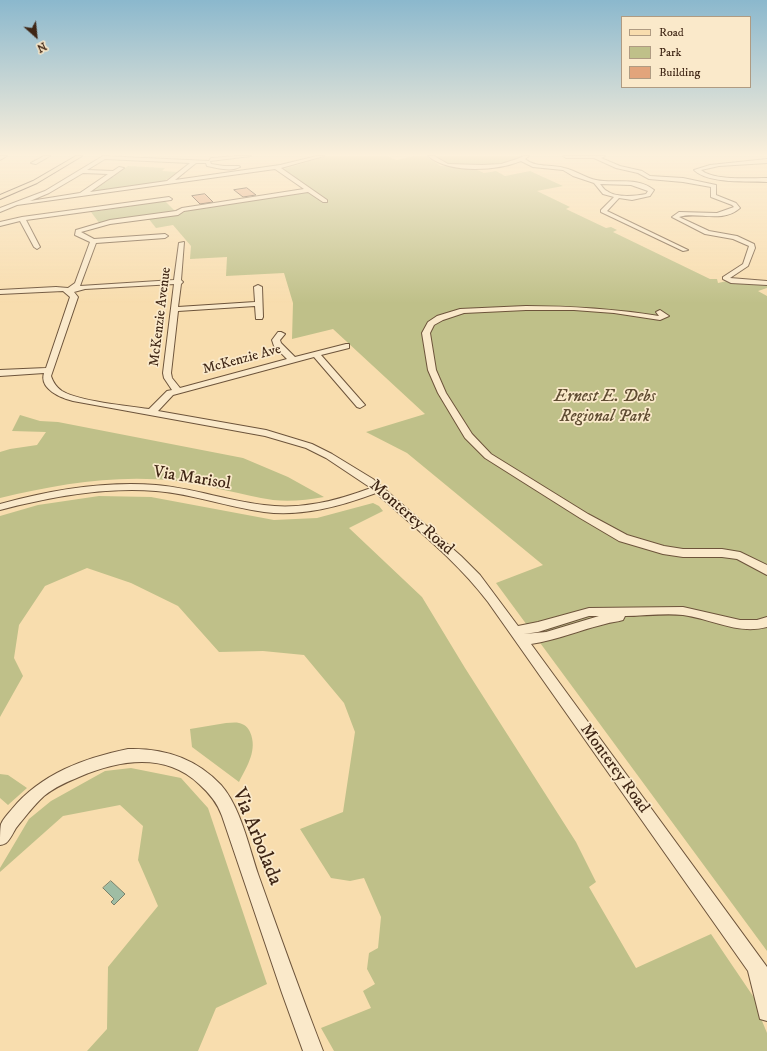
<!DOCTYPE html>
<style>
body{margin:0}
#map{position:relative;width:767px;height:1051px;overflow:hidden;background:#f8ddae;font-family:"IM FELL DW Pica",serif}
canvas{display:block}
.legend{position:absolute;left:621px;top:16px;width:130px;height:72px;box-sizing:border-box;background:#fae9ca;border:1px solid #af9b82;margin:0;padding:5px 7px;list-style:none;font-size:12px;color:#3f2615}
.legend li{display:flex;align-items:center;gap:8px;height:20px}
.legend b{width:20px;border:1px solid #af9b82}
.north{position:absolute;left:16px;top:16px;width:40px;height:40px;-webkit-text-stroke:3px #fae9ca;paint-order:stroke;rotate:153deg;font-size:11px;font-weight:700;line-height:16px;text-align:center;color:#3f2615}
.north::after{content:'';display:block;margin:auto;width:14px;height:18px;background:#3f2615;clip-path:polygon(50% 0,100% 100%,50% 72%,0 100%)}
</style>
<div id="map">
<canvas width="767" height="1051"></canvas>
<ul class="legend">
<li><b style="height:5px;background:#f8ddae"></b>Road</li>
<li><b style="height:11px;background:#bfc089"></b>Park</li>
<li><b style="height:11px;background:#e2a47b"></b>Building</li>
</ul>
<div class="north">N</div>
</div>
<script>
const ctx = document.querySelector('canvas').getContext('2d');
ctx.lineJoin = 'round';
function paint(path, color) { ctx.fillStyle = color; ctx.fill(path, 'evenodd'); }
function strokePath(path, color, width, dash) { ctx.strokeStyle = color; ctx.lineWidth = width; ctx.lineCap = dash ? 'butt' : 'round'; ctx.setLineDash(dash || []); ctx.stroke(path); }
function label(font, color, halo, rows, align = 'center') {
  ctx.font = font + ' "IM FELL DW Pica",serif'; ctx.lineWidth = 3.5; ctx.setLineDash([]); ctx.textBaseline = 'middle'; ctx.strokeStyle = halo; ctx.fillStyle = color; for (const [text, x, y, turn = 0] of rows) {
    ctx.save(); ctx.translate(x, y); ctx.rotate((+turn || 0) * Math.PI / 180); ctx.textAlign = isNaN(turn) ? turn : align; if (halo) ctx.strokeText(text, 0, 0); ctx.fillText(text, 0, 0); ctx.restore();
  }
}
paint(new Path2D(`
 M327 156H388L396 160 414 156H426L441 166 471 167 484 173 496 171 505 176 530 171 563 186 537 191 570 207 566 209 606 228 611 227 617 230 613 232 710 279H717L718 283 727 281 767 284V288L758 291 767 296V951L496 583 543 565 407 453 366 432 425 414 333 329 292 339 293 303 284 273 226 276 227 257 190 259 191 246 173 225 156 228 148 218 177 215 189 210 313 191 283 169Z
 M435 156H522C509 165 467 167 451 164 445 163 440 159 435 156Z
 M128 166 165 168 162 171 178 172 163 182 90 193Z
 M165 201 174 210 179 211 100 224 91 212Z
 M20 415 40 421 58 422 243 458 288 477 324 497C307 500 290 502 273 500 241 495 209 485 177 481 117 474 58 484 0 498V452L10 449 37 445 46 432 12 431Z
 M99 496 151 497 274 520 317 518 373 503 379 506 383 511 349 528 422 597 465 668 576 842 596 882 589 887 636 968 711 934 757 1002 760 1016 767 1033V1051H334L321 1028 371 1008 363 991 375 984 367 969 369 953 378 948 381 917 364 878 350 881 331 878 300 829 343 812 355 732 344 703 304 655 263 651 219 652 178 606 131 583 87 568 45 586 19 625 14 658 23 676 0 717V516L38 505Z
 M226 723C230 723 235 722 239 723 244 724 248 727 250 732 258 750 247 766 239 782L192 747 190 729Z
 M131 768 181 778 208 808 267 984 216 1008 198 1051H87L107 1029 108 967 158 906 138 860 143 826 120 805 63 816 0 872V868L29 819 51 801 105 771Z
 M0 774 8 775 27 788 8 805 0 798Z`), '#bfc089');
const water = new Path2D(`
 M111 881 125 894 114 905 111 902 114 899 103 888Z`);
paint(water, '#9fbda4');
strokePath(water, '#79816b', 1);
const building = new Path2D(`
 M247 188 256 195 243 197 234 190Z
 M205 194 213 202 200 204 192 196Z`);
paint(building, '#e2a47b');
strokePath(building, '#3f2615', 1);
const minor = new Path2D(`
 M0 156H7L0 160Z
 M44 156H50L36 164 31 163Z
 M103 156 209 161 211 158 238 156H251L210 161 211 164 224 166H239L240 167C231 172 217 168 207 166L206 163H196L175 180 280 165 317 156H324L281 168 327 200V202H323L308 192 184 211 178 215 110 224 81 232 94 239 165 234 168 236 165 238 96 243 80 286 174 280 179 243 184 242 181 280 183 282 181 284 178 307 255 302 254 287 258 285 262 287 263 317 262 319H256L255 306 178 311 171 373 172 378 180 388 287 359 274 346 272 340 278 332H281L285 334 280 340 281 343 295 357 346 344H349V348L321 355 365 405 360 408 357 407 314 357 173 395 158 411 266 430 312 444 332 454 373 479 461 556 480 575 518 626 538 622 589 608 683 607 740 620H757L767 617V627C738 635 712 619 683 615 664 613 644 616 625 616L623 620C617 622 611 622 605 624 580 630 557 640 531 644L767 967V1021L760 1019 748 971 488 602C456 560 415 528 376 493 341 506 302 517 264 512 227 507 193 494 156 491 103 487 51 497 0 510V504C51 490 103 481 156 485 193 488 228 501 264 505 301 510 336 501 371 488L326 458 306 448 265 436 73 401C61 398 39 389 44 373L0 376V370L46 368 70 297 63 291 0 294V290L56 287 68 288 75 283 90 242 75 235 76 230 110 220 176 211 182 208 304 189 275 169 17 205 0 212V208L45 191ZM105 159 190 163 167 181 90 192 124 168 119 167 113 171 87 170ZM83 173 108 174 80 193 30 201 49 193ZM174 284 163 373 164 378 172 390 167 391 149 409C128 406 78 401 62 391 56 387 53 382 51 376L78 297 74 292 85 289ZM589 616H599L546 632 524 634 538 632Z
 M428 156H434L448 164 482 165 501 164 517 159 524 156H529L525 159C535 168 552 164 564 168 575 170 585 178 596 180 615 184 637 176 654 190L650 196 632 200 619 198 607 211 688 250 683 251 601 212V210L614 197 603 194 594 183 573 176 563 170 533 167 521 161C496 171 450 174 428 156ZM600 184 631 185 648 191 646 194C636 196 616 198 607 191 604 190 602 186 600 184Z
 M563 156H605L601 158 620 166 642 171 650 176 683 178 716 185V195L736 203 740 208C722 224 697 211 679 217L709 231 737 236 754 244 755 248 748 266 730 278 767 281V285L731 283 723 279V277L743 264 749 246 733 239 705 234 672 217 679 212 717 213 734 207 732 205 711 197V187L683 182 649 179 638 173 616 168 594 158H566Z
 M767 159V163L719 166 701 170C714 181 750 178 767 178V182C748 181 708 184 694 170L710 165Z
 M169 197 172 199 171 200 26 220 40 247 37 249 34 247 20 221 0 226V222L22 217Z
 M526 306C571 306 615 309 659 316L656 312 660 310 669 316 660 320 614 313 574 310H526L464 313 443 320 434 325 430 333 436 370 446 393 472 434 491 454 588 514 627 535 664 546 683 549H722L740 552 767 565V575L737 559 722 557H683L663 554 619 541 580 518 485 458 465 438 438 393 428 370 422 333 428 322 437 316 460 309Z
 M128 749C163 748 196 758 221 785 240 806 249 847 258 874 279 933 300 992 323 1051H303L282 993 222 816C217 802 209 793 199 784 165 752 119 760 79 777 67 782 55 787 44 796 34 805 25 817 16 828 13 833 10 840 6 843 4 844 2 845 0 845 0 839 0 829 1 824 3 819 8 814 12 809 41 774 84 758 128 749Z`);
const major = new Path2D(`
 M76 156H82L37 183 0 199V195L33 181Z`);
strokePath(minor, '#6d543b', 2);
strokePath(major, '#3f2615', 2);
paint(minor, '#fae9ca');
paint(major, '#f8ddae');
const sky = ctx.createLinearGradient(0, 0, 0, 303);
sky.addColorStop(0, '#8bb8cd');
sky.addColorStop(0.51, '#fcf0db');
sky.addColorStop(1, '#fcf0db00');
ctx.fillStyle = sky;
ctx.fillRect(0, 0, 767, 303);
label('14px', '#3f2615', '#fae9ca', [
 ["McKenzie Avenue",161,317,-83],
 ["McKenzie Ave",242,360,-15]
]);
label('italic 17px', '#5f4c32', '#fae9ca', [
 ["Ernest E. Debs",605,397],
 ["Regional Park",605,417]
]);
label('17px', '#3f2615', '#fae9ca', [
 ["Via Marisol",192,479,9],
 ["Monterey Road",411,518,41],
 ["Monterey Road",614,769,54]
]);
label('20px', '#3f2615', '#fae9ca', [
 ["Via Arbolada",256,837,68]
]);
</script>
